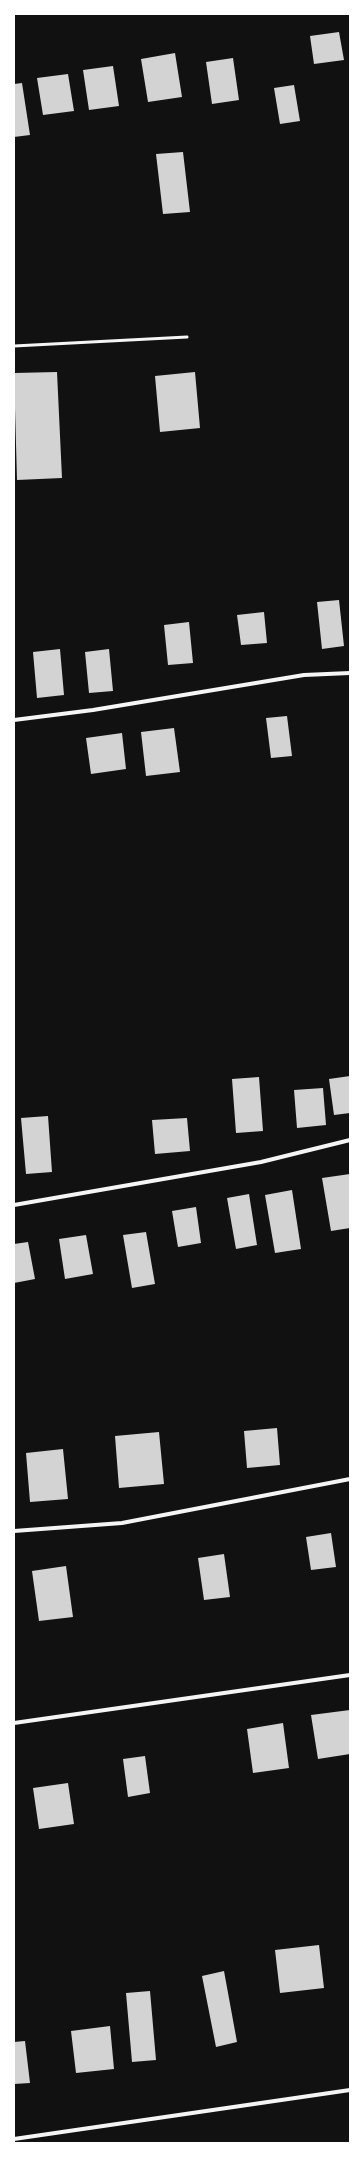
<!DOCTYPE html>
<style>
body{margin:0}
#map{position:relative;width:364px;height:2157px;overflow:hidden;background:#111;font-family:"Sofia Sans Condensed",sans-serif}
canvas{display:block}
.frame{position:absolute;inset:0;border:15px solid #fff;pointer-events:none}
</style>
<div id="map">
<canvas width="364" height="2157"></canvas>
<div class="frame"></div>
</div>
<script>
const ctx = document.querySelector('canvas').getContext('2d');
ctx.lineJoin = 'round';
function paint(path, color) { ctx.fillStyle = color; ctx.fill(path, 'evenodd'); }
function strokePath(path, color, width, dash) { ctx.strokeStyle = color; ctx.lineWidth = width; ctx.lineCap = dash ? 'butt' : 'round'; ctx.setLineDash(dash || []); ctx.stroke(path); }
paint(new Path2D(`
 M339 32 344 60 314 64 310 36Z
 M175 53 182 97 148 102 141 59Z
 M233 58 239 100 212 104 206 62Z
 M113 66 119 106 89 110 83 70Z
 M68 74 74 111 43 115 37 78Z
 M22 83 30 135 14 137V84Z
 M294 85 300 121 280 124 274 88Z
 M183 152 190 212 163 214 156 154Z
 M57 372 62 478 17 480 14 373Z
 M195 372 200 428 160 432 155 376Z
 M339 600 344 646 322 649 317 602Z
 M264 612 267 643 241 645 237 615Z
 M189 622 193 663 168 665 164 625Z
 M60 649 64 695 37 698 33 652Z
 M109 649 113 691 89 693 85 652Z
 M287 716 292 756 271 758 266 718Z
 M174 728 180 772 146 776 141 732Z
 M122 733 126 769 91 774 86 738Z
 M350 1076V1113L334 1115 329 1079Z
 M259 1077 263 1131 236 1133 232 1079Z
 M323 1088 326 1125 297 1128 294 1090Z
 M48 1116 52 1172 26 1174 21 1118Z
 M187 1118 190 1151 155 1154 152 1120Z
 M350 1174V1228L331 1231 322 1178Z
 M292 1190 301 1249 275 1253 265 1195Z
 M249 1194 257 1245 236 1249 227 1198Z
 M196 1207 201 1243 178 1247 172 1211Z
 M146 1232 155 1284 132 1288 123 1235Z
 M86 1235 93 1274 65 1279 59 1239Z
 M28 1242 35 1279 14 1283V1244Z
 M277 1428 280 1465 247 1468 244 1431Z
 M159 1432 164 1484 119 1488 115 1436Z
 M63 1449 68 1499 30 1502 26 1453Z
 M331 1533 336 1567 311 1570 306 1537Z
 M224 1554 230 1597 204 1600 198 1558Z
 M66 1566 73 1617 39 1621 32 1571Z
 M350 1710V1754L318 1759 311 1715Z
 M283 1723 289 1768 253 1773 247 1729Z
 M145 1756 150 1793 128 1797 123 1759Z
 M68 1783 74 1824 39 1829 33 1788Z
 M319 1945 324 1988 280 1993 275 1950Z
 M224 1971 237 2042 216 2047 202 1976Z
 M150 1991 156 2060 132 2062 126 1993Z
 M110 2026 114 2069 76 2073 71 2031Z
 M25 2041 30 2083 14 2084V2042Z`), '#d3d3d3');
strokePath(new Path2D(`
 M14 346 187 337`), '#f5f5f5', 3);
strokePath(new Path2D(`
 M14 720 93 710 304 675 350 673
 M14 1205 261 1162 350 1140
 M14 1531 122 1523 350 1479
 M14 1723 350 1675
 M14 2139 350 2090`), '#f5f5f5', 4);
</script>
